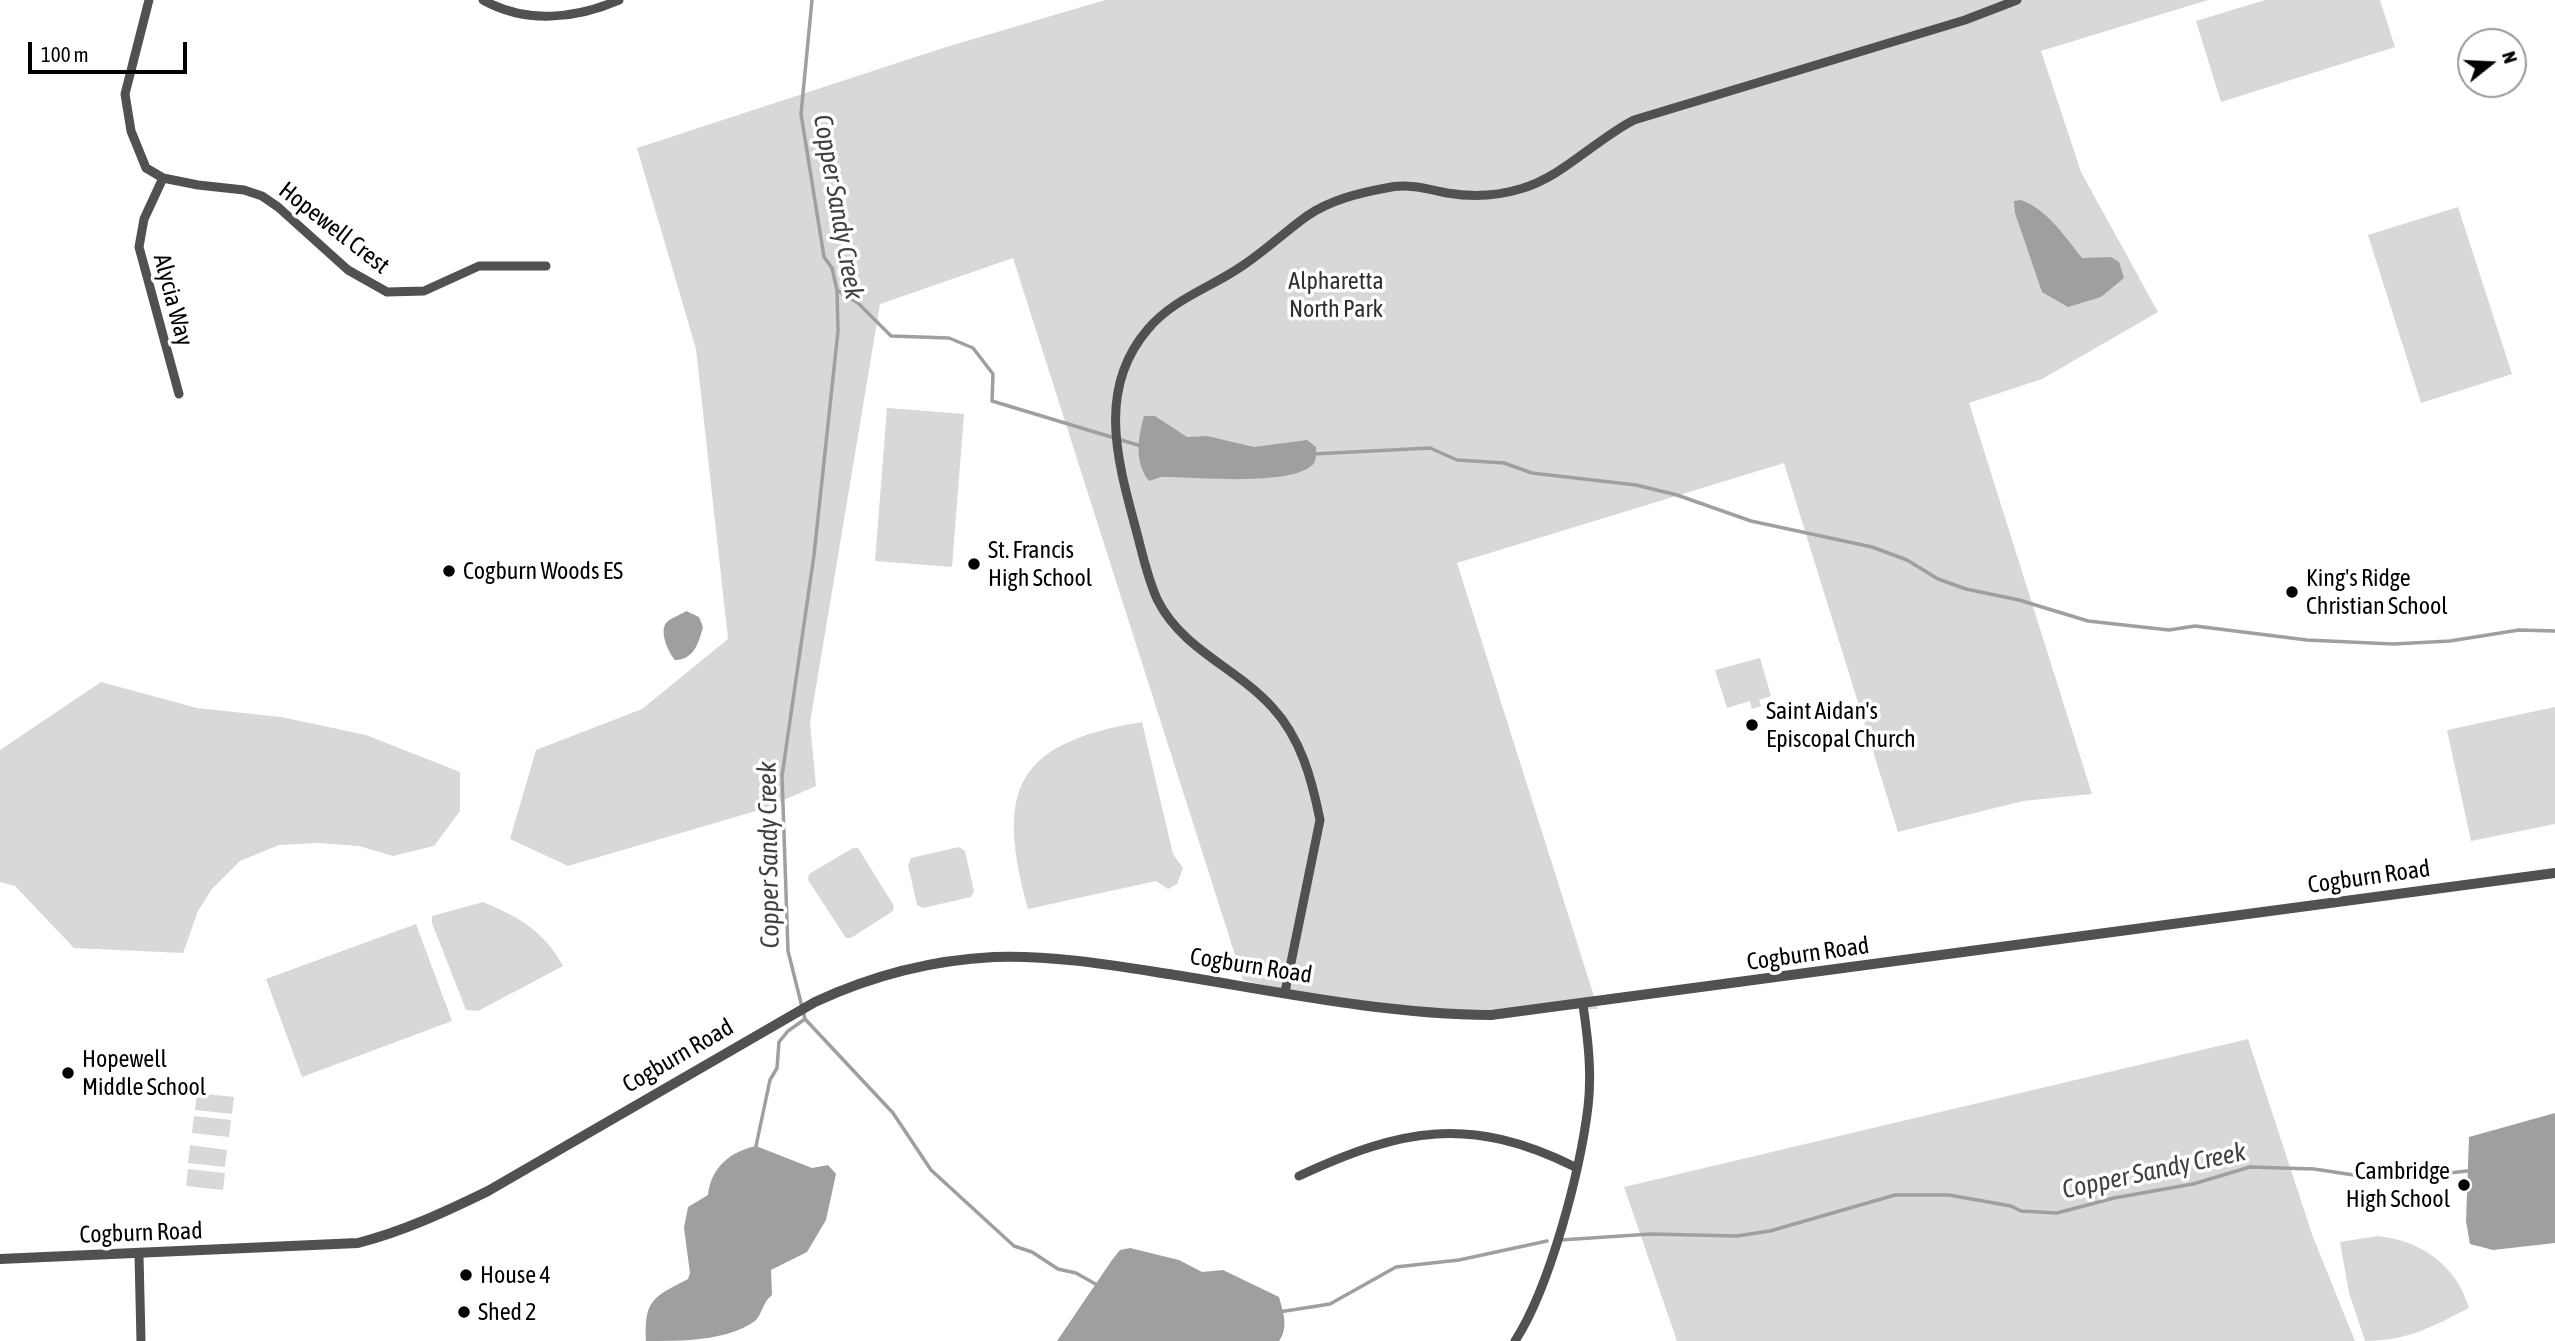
<!DOCTYPE html>
<style>
body{margin:0}
#map{position:relative;width:2555px;height:1341px;overflow:hidden;background:#fff;font-family:"Asap Condensed",sans-serif}
canvas{display:block}
.north{position:absolute;left:2457px;top:28px;width:70px;height:70px;box-sizing:border-box;background:#fff;border:2px solid #999;border-radius:50%;rotate:72deg;font-size:19px;font-weight:700;line-height:28px;text-align:center;color:#000}
.north::after{content:'';display:block;margin:auto;width:24px;height:32px;background:#000;clip-path:polygon(50% 0,100% 100%,50% 72%,0 100%)}
.scale{position:absolute;left:28px;top:42px;width:159px;height:32px;box-sizing:border-box;border:4px solid #000;border-top:0;padding-left:9px;font-size:21px;line-height:24px;white-space:nowrap;color:#000;-webkit-text-stroke:5px #fff;paint-order:stroke}
</style>
<div id="map">
<canvas width="2555" height="1341"></canvas>
<div class="north">N</div>
<div class="scale">100 m</div>
</div>
<script>
const ctx = document.querySelector('canvas').getContext('2d');
ctx.lineJoin = 'round';
function paint(path, color) { ctx.fillStyle = color; ctx.fill(path, 'evenodd'); }
function strokePath(path, color, width, dash) { ctx.strokeStyle = color; ctx.lineWidth = width; ctx.lineCap = dash ? 'butt' : 'round'; ctx.setLineDash(dash || []); ctx.stroke(path); }
function label(font, color, halo, rows, align = 'center') {
  ctx.font = font + ' "Asap Condensed",sans-serif'; ctx.lineWidth = 7; ctx.setLineDash([]); ctx.textBaseline = 'middle'; ctx.strokeStyle = halo; ctx.fillStyle = color; for (const [text, x, y, turn = 0] of rows) {
    ctx.save(); ctx.translate(x, y); ctx.rotate((+turn || 0) * Math.PI / 180); ctx.textAlign = isNaN(turn) ? turn : align; if (halo) ctx.strokeText(text, 0, 0); ctx.fillText(text, 0, 0); ctx.restore();
  }
}
paint(new Path2D(`
 M1105 0H2208L2041 51 2081 172 2158 312 2042 379 1969 403 2092 794 2023 801 1898 832 1784 463 1457 563 1598 1009 1460 1010 1332 1001 1243 980 1013 258 880 304 810 723 816 786 763 809 568 866 510 839 536 750 642 709 728 639 696 349 637 148 943 48Z
 M2265 0H2380L2395 47 2221 102 2196 21Z
 M2458 207 2512 374 2421 403 2368 235Z
 M887 408 964 414 952 567 875 561Z
 M1760 658 1771 696 1759 700 1761 706 1752 709 1750 701 1727 708 1715 670Z
 M101 682 197 708 281 717 366 735 460 772V811L434 846 393 856 359 846 319 843 279 845 240 861 212 889 198 911 183 953 74 948 15 886 0 882V750Z
 M2555 707V824L2471 841 2447 730Z
 M1142 722 1173 854 1183 868 1177 884 1168 889 1156 881 1028 909C995 789 1015 743 1142 722Z
 M959 847 965 851 974 891 971 897 923 908 917 905 908 865 911 858Z
 M853 848H858L894 906 893 911 851 938H846L808 880 809 874Z
 M483 902C519 917 544 931 563 966L478 1011 466 1010 432 923V916Z
 M416 924 452 1021 302 1077 266 979Z
 M2248 1039 2313 1237 2355 1341H1677L1624 1187Z
 M197 1093 234 1097 232 1114 195 1110Z
 M194 1116 231 1120 229 1137 192 1133Z
 M190 1145 227 1150 225 1167 188 1163Z
 M188 1169 225 1173 223 1190 186 1186Z
 M2378 1236C2422 1241 2456 1265 2469 1308 2432 1327 2407 1341 2365 1341L2349 1293 2340 1242Z`), '#d8d8d8');
paint(new Path2D(`
 M2021 200C2047 209 2065 237 2082 258L2111 257 2119 262 2124 278 2101 297 2068 307 2042 292 2015 213 2014 201Z
 M1144 416H1155L1187 437 1207 436 1254 447 1307 440 1316 447C1316 454 1317 463 1310 467 1283 486 1195 477 1161 477L1149 481C1134 462 1138 438 1144 416Z
 M686 611 699 617 703 627C699 642 694 660 675 660 669 653 659 633 666 623 670 618 681 615 686 611Z
 M2555 1113V1243L2493 1250 2470 1244 2466 1221 2469 1137Z
 M756 1146 812 1168 828 1165 836 1174 826 1220 807 1252 771 1270 772 1295C762 1303 763 1313 755 1321 727 1341 683 1341 646 1341 644 1300 653 1297 688 1279L690 1273 684 1228 688 1207 708 1195C711 1168 729 1152 756 1146Z
 M1130 1248 1179 1260 1202 1272 1223 1270 1279 1297C1283 1311 1289 1328 1279 1341H1057L1112 1260 1120 1250Z`), '#9f9f9f');
strokePath(new Path2D(`
 M812 0 801 114 824 257 832 268 837 290 838 331 814 555 782 776 788 951 805 1019 893 1113 931 1170 1014 1246 1032 1252 1058 1269 1076 1273 1099 1286
 M837 290 858 303 891 336 949 338 973 348 993 374 992 401 1141 446
 M1313 454 1430 448 1457 460 1504 463 1532 473 1636 485 1677 495 1751 521 1872 547 1907 560 1938 579 1966 589 2019 600 2088 621 2169 630 2195 626 2307 640 2393 644 2450 641 2519 630 2555 631
 M756 1146 770 1080 777 1068 779 1042 788 1031 805 1019
 M1561 1240 1651 1234 1737 1236 1770 1231 1895 1195H1949L2011 1206 2021 1211 2057 1213 2114 1198 2193 1184 2250 1167 2314 1169 2387 1180 2467 1171
 M1279 1312 1330 1304 1396 1267 1459 1260 1547 1241`), '#9f9f9f', 3.5);
strokePath(new Path2D(`
 M149 0 125 94 131 131 146 168 163 178 198 185 244 190 262 196 278 207 348 270 387 292 424 291 479 266H546
 M483 0C526 24 575 19 619 0
 M163 178 144 219 139 247 179 394
 M1285 992 1320 820C1312 780 1301 738 1272 707 1237 668 1183 650 1158 601 1147 578 1142 551 1135 526 1117 459 1097 388 1148 329 1174 298 1213 287 1245 264 1267 249 1286 231 1307 216 1330 200 1359 193 1386 188 1407 183 1427 189 1447 193 1471 197 1497 196 1520 189 1561 178 1595 140 1634 120L1965 20 2017 0
 M1299 1176C1402 1128 1470 1115 1575 1167
 M139 1255 141 1341
 M1515 1341C1550 1287 1580 1172 1588 1107 1592 1073 1588 1039 1583 1005`), '#515151', 9);
strokePath(new Path2D(`
 M0 1259 358 1243C404 1231 445 1212 488 1191L815 1002C871 976 932 960 994 957 1053 955 1111 965 1169 974 1275 991 1382 1014 1491 1015L2555 873`), '#515151', 10);
for (const [x, y, r, color] of [
 [974,564,7,"#000"],
 [449,571,7,"#000"],
 [2292,592,7,"#000"],
 [1752,725,7,"#000"],
 [68,1073,7,"#000"],
 [2464,1185,7,"#000"],
 [466,1275,7,"#000"],
 [464,1312,7,"#000"]
]) { const dot = new Path2D(); dot.arc(x, y, r, 0, 2 * Math.PI); ctx.fillStyle = color; ctx.fill(dot); strokePath(dot, '#fff', 2.5); }
label('24px', '#000', '#fff', [
 ["Hopewell Crest",334,228,38],
 ["Alycia Way",173,300,75],
 ["Cogburn Road",2369,877,-8],
 ["Cogburn Road",1808,954,-8],
 ["Cogburn Road",1251,966,9],
 ["Cogburn Road",678,1056,-30],
 ["Cogburn Road",141,1233,-2]
]);
label('24px', '#2f2f2f', '#fff', [
 ["Alpharetta",1336,281],
 ["North Park",1336,309]
]);
label('24px', '#000', '#fff', [
 ["St. Francis",988,550],
 ["High School",988,578],
 ["Cogburn Woods ES",463,571],
 ["King's Ridge",2306,578],
 ["Christian School",2306,606],
 ["Saint Aidan's",1766,711],
 ["Episcopal Church",1766,739],
 ["Hopewell",82,1059],
 ["Middle School",82,1087],
 ["Cambridge",2450,1171,"right"],
 ["High School",2450,1199,"right"],
 ["House 4",480,1275],
 ["Shed 2",478,1312]
], 'left');
label('italic 26px', '#404040', '#fff', [
 ["Copper Sandy Creek",838,207,80],
 ["Copper Sandy Creek",769,855,-91],
 ["Copper Sandy Creek",2154,1171,-12]
]);
</script>
